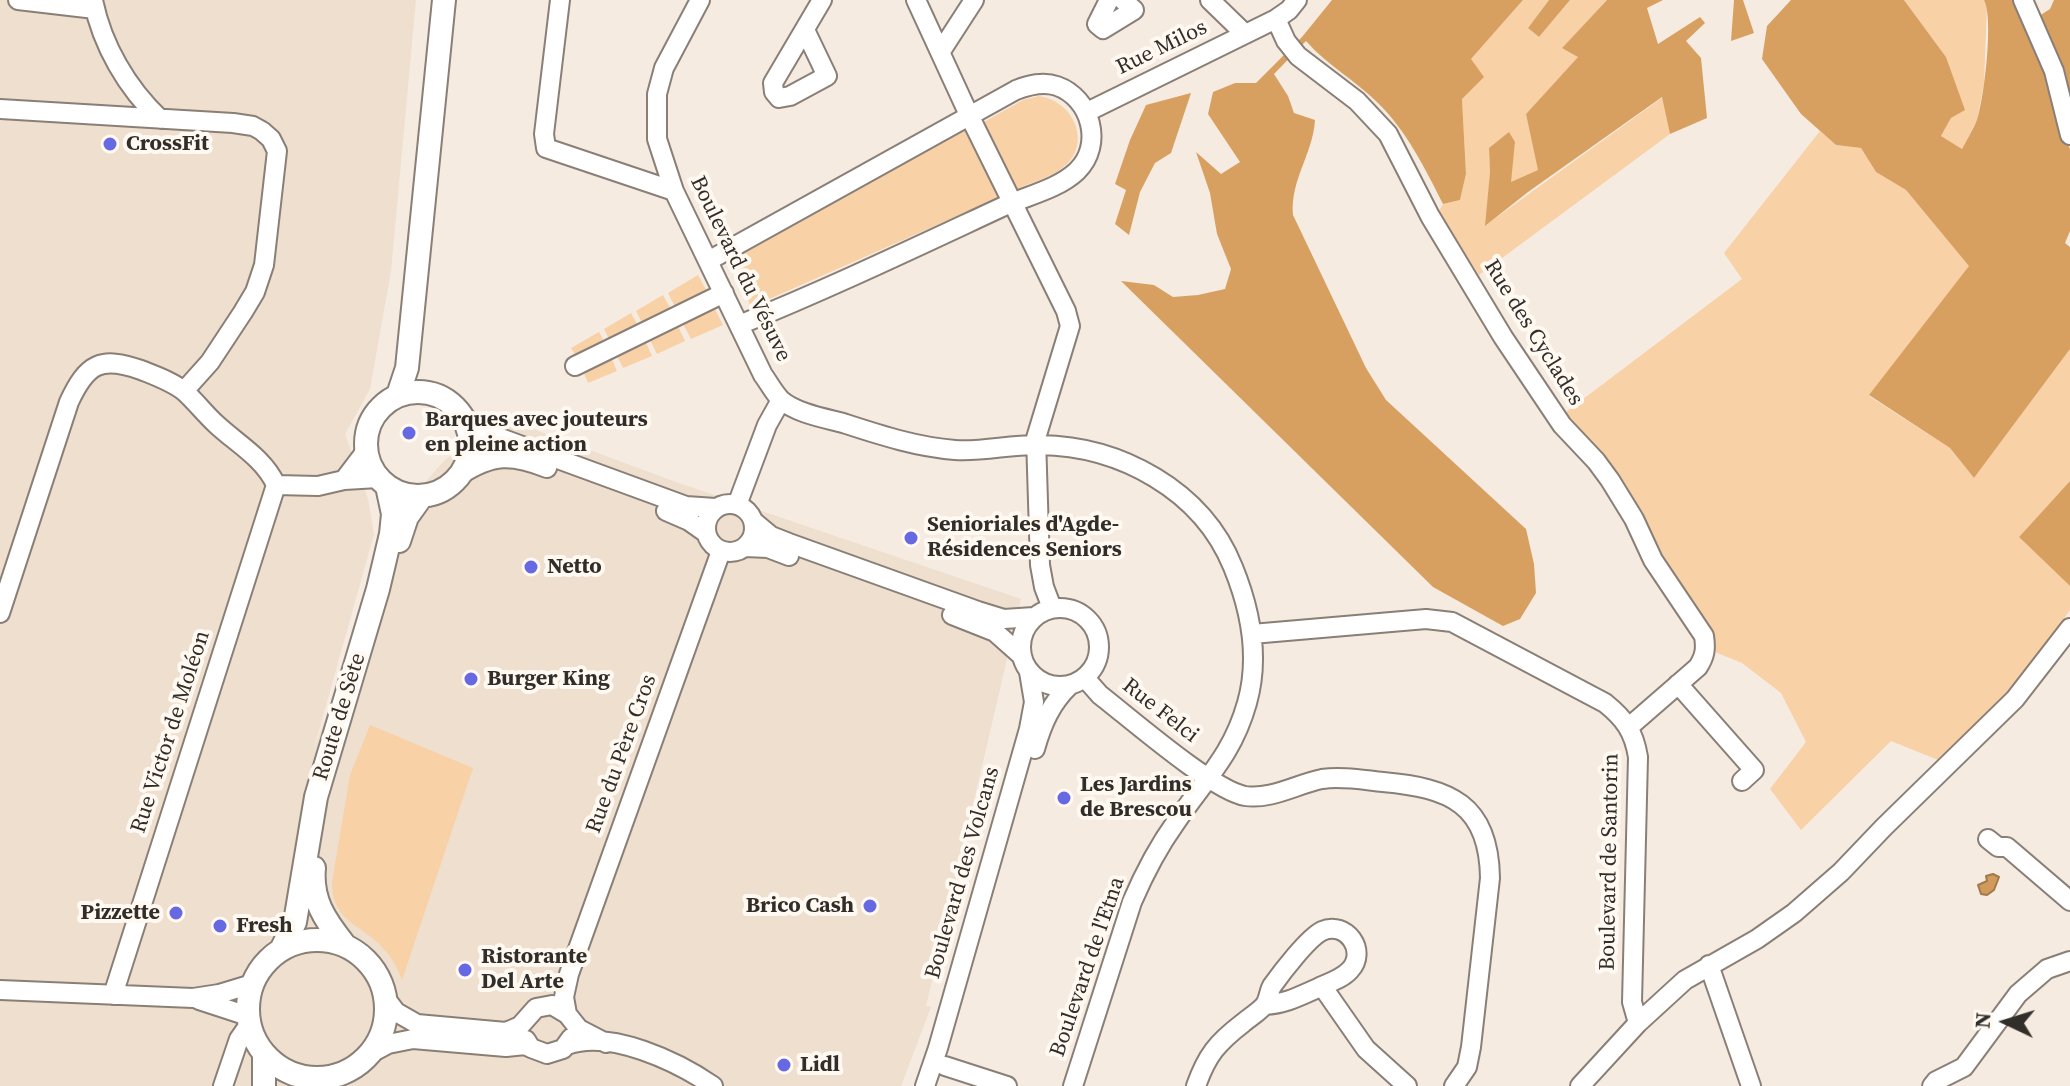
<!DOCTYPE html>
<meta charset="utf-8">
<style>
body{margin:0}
#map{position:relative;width:2070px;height:1086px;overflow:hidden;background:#f5ebe0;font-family:"Source Serif 4",serif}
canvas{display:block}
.north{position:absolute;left:1966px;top:982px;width:80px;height:80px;-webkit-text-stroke:6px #fff9f2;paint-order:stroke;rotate:274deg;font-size:22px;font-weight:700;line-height:32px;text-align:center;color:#312d29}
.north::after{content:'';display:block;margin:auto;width:28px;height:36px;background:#312d29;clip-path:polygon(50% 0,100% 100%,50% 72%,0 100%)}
</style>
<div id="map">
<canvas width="2070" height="1086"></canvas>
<div class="north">N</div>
</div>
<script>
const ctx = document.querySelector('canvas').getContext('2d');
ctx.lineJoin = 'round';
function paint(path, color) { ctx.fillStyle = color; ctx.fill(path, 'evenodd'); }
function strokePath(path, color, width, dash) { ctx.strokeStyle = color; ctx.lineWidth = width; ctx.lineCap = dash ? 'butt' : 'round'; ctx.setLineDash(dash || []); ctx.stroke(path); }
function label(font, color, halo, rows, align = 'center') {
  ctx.font = font + ' "Source Serif 4",serif'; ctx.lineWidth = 8; ctx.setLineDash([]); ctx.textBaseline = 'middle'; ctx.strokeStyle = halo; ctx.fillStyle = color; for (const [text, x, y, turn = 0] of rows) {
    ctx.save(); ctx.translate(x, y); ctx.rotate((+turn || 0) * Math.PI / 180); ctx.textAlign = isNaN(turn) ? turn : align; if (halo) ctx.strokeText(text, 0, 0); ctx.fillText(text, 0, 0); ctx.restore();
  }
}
paint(new Path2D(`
 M0 0H416L391 271 370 389 345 434 368 499 374 534 313 752 402 508 445 460 506 419 673 481 1021 599 926 1006 931 1007 901 1086H0Z`), '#eedfce');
paint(new Path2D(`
 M1523 0H1549L1528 28 1539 37 1570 0H1607L1562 48 1579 56 1526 114 1539 170 1510 183 1515 142 1489 148 1490 172 1486 225 1663 97 1670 134 1479 275 1439 211 1443 204 1460 200 1466 174 1462 99 1471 59Z
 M1904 0H1984L1987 5 1984 83 1977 120 1962 149 1941 136 1951 118 1964 110 1946 57Z
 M1039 96C1077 102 1094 149 1058 171 1046 179 1030 183 1017 189L984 122 1023 100Z
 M964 130 998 198 751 307 730 261Z
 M1820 131 1836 145 1861 148 1876 172 1906 190 1970 266 1869 396 1950 448 1974 478 2070 349V481L2019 537 2070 586V610L2014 689 1943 762 1891 741 1801 830 1770 789 1806 742 1781 693 1742 663 1715 652 1566 412 1742 279 1724 253Z
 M698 275 709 295 677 311 668 293Z
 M663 295 673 313 644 327 636 311Z
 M713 305 723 325 691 339 681 320Z
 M631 313 640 329 611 343 604 329Z
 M676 322 685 341 657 354 648 336Z
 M599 332 606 345 578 359 571 348Z
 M644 338 652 356 623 368 615 352Z
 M610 355 617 371 588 383 582 368Z
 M370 725 473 768 402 980C396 965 390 954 378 943 355 922 332 919 332 882L350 775Z`), '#f8d1a7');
paint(new Path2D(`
 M1332 0H1523L1471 59 1484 77 1462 99 1466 174 1460 200 1443 204C1426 170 1406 130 1378 103 1355 80 1328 66 1306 41L1274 74 1288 96 1294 113 1315 120C1313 154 1290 180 1293 215L1366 368 1386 400 1526 529 1534 564 1536 593 1520 619 1503 626 1433 587 1121 281 1154 285 1173 297 1198 295 1225 289 1231 269 1217 234 1210 193 1196 152 1221 174 1240 162 1208 114 1213 92 1235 83H1256L1302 37Z
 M1549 0H1570L1539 37 1528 28Z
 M1607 0H1663L1647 8 1658 44 1700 17 1705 23 1686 41 1701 58 1707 118 1670 134 1662 97 1528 192 1485 226 1490 172 1489 148 1509 132 1515 142 1511 182 1538 170 1526 114 1578 57 1562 48Z
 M1734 0H1743L1754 33 1731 41Z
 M1791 0H1904L1946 57 1965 110 1951 118 1941 136 1962 149C1967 139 1973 130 1977 120 1984 99 1994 19 1984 0H2018L2051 75 2063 132 2070 149V231L2065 243 2070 247V349L1974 478 1950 448 1869 395 1969 266 1906 190 1876 172 1861 148 1836 145 1801 114 1762 59 1767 26Z
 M2054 0H2070V125L2036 18 2050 9Z
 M1191 93 1171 153 1155 163 1140 192 1129 235 1115 224 1126 190 1115 184 1130 140 1146 105Z
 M2070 481V586L2019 537Z`), '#d8a060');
const water = new Path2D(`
 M1993 874 1999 877 1994 890 1987 895 1981 894 1978 885 1987 881 1986 876Z`);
paint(water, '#d29a5a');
strokePath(water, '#a2794b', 2);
const minor = new Path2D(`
 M18 0 95 9
 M93 0C102 45 127 88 160 119
 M560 0 544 134 546 148 674 191
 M700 0 664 68 657 94V139L674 191 763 375C769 383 774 393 781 400 796 413 824 418 843 423 880 435 916 447 955 450 984 452 1011 444 1040 445 1120 446 1202 490 1233 567 1251 611 1260 657 1247 703 1232 756 1205 779 1176 822 1158 847 1144 874 1132 902L1073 1086
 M916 0 969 115 1066 311 1070 326 1036 438 1040 565 1044 587 1052 608
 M1109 0 1097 24 1103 29 1134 10 1123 0
 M1210 0 1245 34
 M2023 0 2054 71 2070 135
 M1276 19 1286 41 1298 56 1357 101 1388 134 1430 216 1503 337 1562 425 1596 461 1610 480 1634 519 1653 560 1704 636C1706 649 1705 656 1698 667L1629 727
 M805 30 827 76 790 96 779 98 774 92 773 83 822 0
 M941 51 974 0
 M0 109 233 123 253 126 262 131 271 139 277 151 264 265 255 292 243 312 210 362 184 391
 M1087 112 1276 19 1289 10 1297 0
 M708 261 1016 90C1029 85 1043 81 1057 86 1091 98 1104 145 1077 171 1057 190 1025 196 1000 208 914 248 828 289 739 325
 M575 366 724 293
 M462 415 478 429 495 436 686 506 715 508
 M460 475C493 454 511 454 547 468
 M344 480 366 451
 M276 485 318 486 344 480 378 478
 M706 528a24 24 0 1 1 48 0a24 24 0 1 1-48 0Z
 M737 505 767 425 781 400
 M666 511 689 521 706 533
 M753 521 771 536 789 543 978 611 1004 619 1034 617
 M745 547 768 548 789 556
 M1021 647a39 39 0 1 1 78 0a39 39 0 1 1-78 0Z
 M0 613 69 402C87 363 101 356 141 370 156 376 173 382 185 392 196 402 205 414 216 424 236 443 264 458 276 485L113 995
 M952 615 995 632 1022 656
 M1252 634 1426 619 1452 622 1605 703C1625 719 1634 732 1638 757L1632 1002 1638 1023
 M1085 678 1100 695C1130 718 1212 790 1245 796 1271 800 1297 784 1322 779 1342 776 1363 780 1383 782 1450 788 1489 804 1490 878L1471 1047 1467 1067 1454 1086
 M1678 684 1754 770 1742 781
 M1035 749C1042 724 1051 703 1070 685
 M1988 839 1998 847H2007L2070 901
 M1709 965 1751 1086
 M1322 986 1366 1049 1407 1086
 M0 990 193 998 219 994 252 984
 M386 999 396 1012 417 1024 506 1032 520 1026 536 1008 552 1005 567 1014 579 1029 606 1043
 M199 1000 248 1016
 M567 1014 564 997 569 974 721 551
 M526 1040 531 1048 547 1054 563 1049 571 1038
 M567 1045C610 1029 678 1062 713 1086
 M371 1053 388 1044 413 1039 506 1047 525 1045 531 1048
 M945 1066 1007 1086
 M223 1086 239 1039 248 1026
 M925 1086 938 1048 1029 729 1034 702 1029 672
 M1196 1086C1207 1055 1217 1043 1243 1023 1250 1017 1262 1010 1266 1003 1269 997 1269 991 1272 986 1282 972 1308 938 1322 931 1346 920 1368 951 1350 970 1342 979 1328 983 1318 988 1300 996 1285 1004 1265 1005
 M1580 1086 1638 1023 1685 980 1757 939 1794 913 1841 872 1884 827 2015 699 2070 628
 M1932 1086 1936 1081 1964 1067 2018 994 2047 969 2070 961`);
const major = new Path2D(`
 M366 444a52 52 0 1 1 104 0a52 52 0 1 1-104 0Z
 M398 395 407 368 444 0
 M399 541 407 517 422 496
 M314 868C311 900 325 920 344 944
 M248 1009a69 69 0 1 1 138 0a69 69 0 1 1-138 0Z
 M282 948 295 922 316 797 378 589 391 534 393 514 387 486
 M264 1086V1055`);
strokePath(minor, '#897f76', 22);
strokePath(major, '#897f76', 26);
strokePath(minor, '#fff', 18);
strokePath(major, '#fff', 22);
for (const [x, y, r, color] of [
 [110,144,8,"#6769e2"],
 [409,433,8,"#6769e2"],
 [911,538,8,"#6769e2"],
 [531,567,8,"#6769e2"],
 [471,679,8,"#6769e2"],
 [1064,798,8,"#6769e2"],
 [870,906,8,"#6769e2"],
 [176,913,8,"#6769e2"],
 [220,926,8,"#6769e2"],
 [465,970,8,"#6769e2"],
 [784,1065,8,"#6769e2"]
]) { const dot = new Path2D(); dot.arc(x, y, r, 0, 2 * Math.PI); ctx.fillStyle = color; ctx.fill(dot); strokePath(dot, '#fff9f2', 3); }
label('22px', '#312d29', '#fff9f2', [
 ["Rue Milos",1162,48,-26],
 ["Boulevard du Vésuve",740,269,64],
 ["Rue des Cyclades",1533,333,58],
 ["Rue Felci",1160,711,38],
 ["Route de Sète",340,717,-73],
 ["Rue Victor de Moléon",171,732,-72],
 ["Rue du Père Cros",622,754,-70],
 ["Boulevard de Santorin",1610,862,-89],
 ["Boulevard des Volcans",963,873,-74],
 ["Boulevard de l'Etna",1088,967,-71]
]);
label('bold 22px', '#312d29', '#fff9f2', [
 ["CrossFit",126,144],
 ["Barques avec jouteurs",425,420],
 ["en pleine action",425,445],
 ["Senioriales d'Agde-",927,525],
 ["Résidences Seniors",927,550],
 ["Netto",547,567],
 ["Burger King",487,679],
 ["Les Jardins",1080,785],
 ["de Brescou",1080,810],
 ["Brico Cash",854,906,"right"],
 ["Pizzette",160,913,"right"],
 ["Fresh",236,926],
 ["Ristorante",481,957],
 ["Del Arte",481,982],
 ["Lidl",800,1065]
], 'left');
</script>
